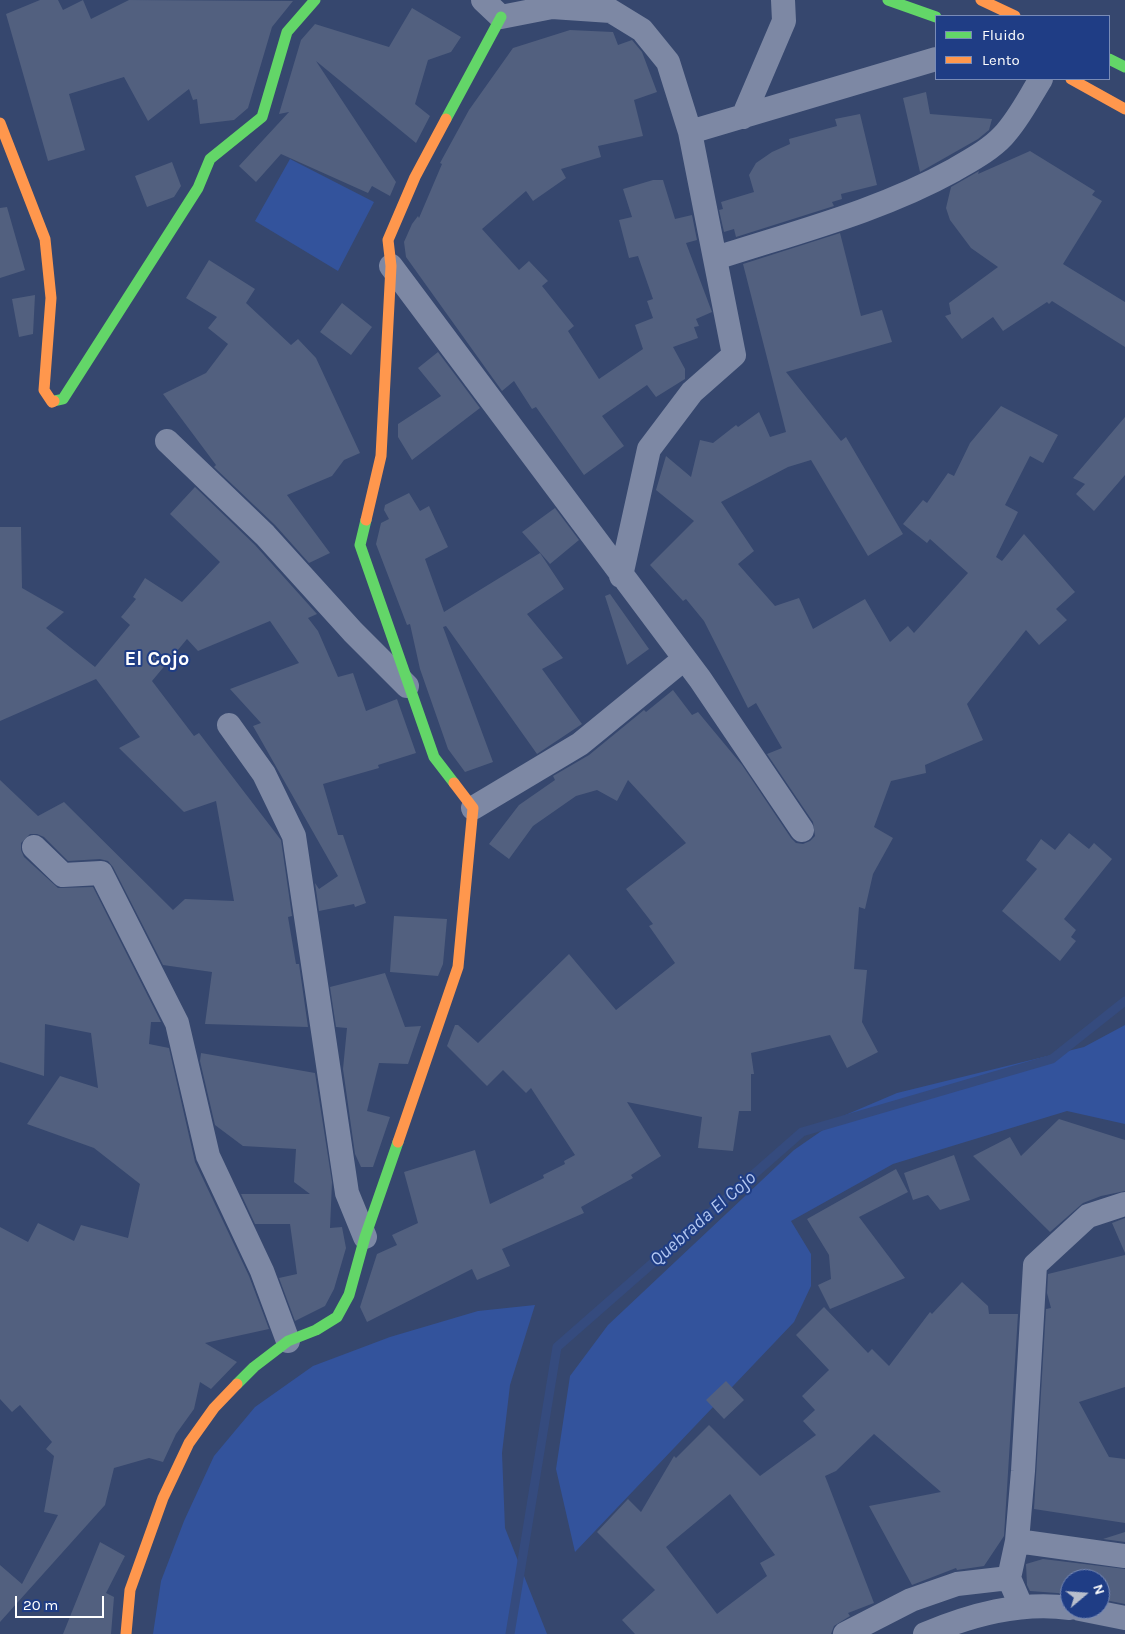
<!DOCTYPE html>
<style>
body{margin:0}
#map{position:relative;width:1125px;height:1634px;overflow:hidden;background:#36476e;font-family:Karla,sans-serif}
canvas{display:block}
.legend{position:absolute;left:935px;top:15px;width:175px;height:65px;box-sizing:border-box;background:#1f3d85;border:1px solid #798bb6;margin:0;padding:6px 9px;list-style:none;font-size:15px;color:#fff}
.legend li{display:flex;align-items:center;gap:10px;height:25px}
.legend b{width:25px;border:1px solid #798bb6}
.north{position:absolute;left:1060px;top:1569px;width:50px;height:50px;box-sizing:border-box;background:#1f3d85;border:1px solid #798bb6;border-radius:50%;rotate:72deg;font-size:14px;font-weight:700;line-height:20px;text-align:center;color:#fff}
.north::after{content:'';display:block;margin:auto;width:18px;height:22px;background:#b9bfcc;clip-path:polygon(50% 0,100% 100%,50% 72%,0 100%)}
.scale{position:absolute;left:15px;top:1596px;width:89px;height:22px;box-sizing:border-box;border:2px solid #fff;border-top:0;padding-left:6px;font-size:15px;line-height:18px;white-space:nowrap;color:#fff;-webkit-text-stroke:4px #1f3d85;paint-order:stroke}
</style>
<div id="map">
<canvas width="1125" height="1634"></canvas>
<ul class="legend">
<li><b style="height:6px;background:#63d668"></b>Fluido</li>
<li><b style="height:6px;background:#ff974d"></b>Lento</li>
</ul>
<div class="north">N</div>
<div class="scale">20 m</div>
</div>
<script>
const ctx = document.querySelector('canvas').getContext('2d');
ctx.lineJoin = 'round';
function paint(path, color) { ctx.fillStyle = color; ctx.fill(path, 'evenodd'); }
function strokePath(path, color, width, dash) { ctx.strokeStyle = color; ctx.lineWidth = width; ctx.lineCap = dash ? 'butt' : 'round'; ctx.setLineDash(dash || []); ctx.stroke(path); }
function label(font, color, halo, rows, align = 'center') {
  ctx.font = font + ' Karla,sans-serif'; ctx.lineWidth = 4; ctx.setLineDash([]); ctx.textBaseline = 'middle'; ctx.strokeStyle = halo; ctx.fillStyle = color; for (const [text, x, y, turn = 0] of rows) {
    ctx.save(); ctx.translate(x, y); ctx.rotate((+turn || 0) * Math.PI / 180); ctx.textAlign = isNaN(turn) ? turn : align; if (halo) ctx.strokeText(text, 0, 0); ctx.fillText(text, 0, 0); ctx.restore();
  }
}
paint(new Path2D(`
 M290 159 374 202 338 271 255 221Z
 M1125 1025V1124L1067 1111 893 1164 791 1221 811 1254V1286L794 1322 575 1552 556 1469 570 1376 608 1325 794 1150 843 1116 897 1093 1084 1047Z
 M535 1305 510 1385 502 1453 505 1528 547 1634H153L161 1581 184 1521 214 1456 255 1407 313 1366 390 1337 478 1311Z`), '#33539c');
strokePath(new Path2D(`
 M510 1634 557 1347 802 1132 1052 1059 1125 1001`), '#354b7e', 9);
paint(new Path2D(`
 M40 0H58L63 10 83 0 91 19 129 0 293 1 272 27 248 108 234 120 200 124 197 99 193 100 189 89 148 121 124 77 69 94 85 150 48 161 6 14Z
 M412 8 461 37 451 52 428 60 415 104 430 116 416 143 316 61 396 182 390 196 372 186 368 193 281 154 256 182 239 166 289 112 279 114 301 40 315 24 389 47Z
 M570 30 613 32 618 45 632 40 642 52 657 92 634 100 643 136 598 146 601 157 561 169 566 178 533 201 526 191 482 229 519 270 529 261 548 281 542 286 574 326 568 331 599 379 643 349 635 325 653 318 647 301 653 299 638 256 629 258 619 220 632 217 623 189 653 180H663L675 219 692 215 697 240 686 243 712 312 696 319 699 326 694 327 698 338 673 347 685 369V379L656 397 647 385 602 416 624 446 584 475 536 407 532 409 514 381 502 391 406 257 404 242 412 224 418 216 419 218 442 164 440 163 469 110 513 48Z
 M926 92 930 114 992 119 989 130 978 139 920 172 903 98Z
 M860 114 877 185 841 194 842 199 832 202 834 206 736 237 734 229 724 232 719 210 723 209 721 202 754 192 749 175 756 163 772 152 790 144 789 139 837 126 835 119Z
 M1030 151 1095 191 1092 195 1102 201 1063 264 1125 302V347L1052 301 1049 304 1047 302 1003 331 993 317 962 339 945 316 951 314 949 303 998 267 971 248 950 220 946 208 951 187 979 171 978 174Z
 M172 162 181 186 174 197 147 207 135 176Z
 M7 207 25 270 0 278V208Z
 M840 233 861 316 882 310 892 342 786 372 841 441 846 437 903 534 868 556 811 460 788 467 721 502 754 551 738 564 775 606 799 598 813 629 865 599 890 642 908 626 914 633 968 573 930 539 927 543 903 524 923 500 927 503 948 473 954 476 970 443 1001 406 1058 435 1043 463 1030 456 1005 505 1018 512 996 557 1002 561 1024 534 1075 592 1056 609 1067 620 1039 645 1026 630 967 704 983 740 925 765 926 773 891 781 874 827 893 838 873 874 865 909 859 907 854 969 867 970 862 1022 878 1052 847 1068 830 1035 751 1053 754 1074H751V1111H739L733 1151 698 1148 702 1117 627 1102 661 1156 631 1175 633 1178 581 1207 584 1213 502 1249 510 1266 477 1280 472 1269 367 1322 360 1307 377 1254 397 1245 392 1235 418 1223 404 1172 475 1150 490 1204 544 1178 543 1175 565 1164 564 1161 575 1155 531 1088 526 1093 503 1070 487 1086 447 1046 455 1025H458L478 1043 569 954 616 1010 675 963 649 926 653 924 626 889 686 843 628 780 617 801 597 790 576 796 533 826 509 859 489 844 519 805 555 780 553 776 589 755 644 710 646 712 673 690 692 715 698 712 742 765 791 838 796 843 803 844 810 841 815 836 813 822 767 754 782 748 756 703 748 708 704 621 686 599 683 601 650 565 694 521 656 490 666 456 691 477 700 440 713 443 736 425 738 427 759 412 770 437 786 432 743 264Z
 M209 260 255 289 246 303 291 345 298 339 316 358 360 453 344 460 332 476 287 495 330 553 309 563 275 525 214 467 216 465 163 394 206 373 228 344 208 328 217 317 186 298Z
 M35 295 33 334 19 337 12 299Z
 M342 303 372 327 351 355 320 332Z
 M438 352 480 408 412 460 398 437V424L441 396 418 368Z
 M1125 417V475L1094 511 1076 494 1085 484 1073 478Z
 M195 487 255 545 317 614 308 618 318 631 338 677 353 673 366 711 397 699 416 753 378 765 379 768 323 784 338 835H343L366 903 355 907 354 904 319 911 315 883 319 889 338 876 253 726 261 723 230 689 299 663 270 621 198 651 187 639 152 681 194 736 199 733 281 840 292 916 288 917 296 964H299L308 1027 205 1024 212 972 163 965 113 867 108 861 100 859 68 861 44 837 37 834H30L21 843V850L24 857 58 888 93 887 161 1022H151L149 1044 169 1048 195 1162 249 1276 269 1329 205 1343 237 1362 211 1389 200 1382 194 1409 176 1434 163 1462 149 1458 114 1468 105 1505 0 1622V1565L22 1584 58 1515 44 1512 54 1456 46 1449 52 1442 20 1405 12 1412 0 1399V1227L28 1242 38 1223 74 1241 81 1225 128 1238 140 1184 94 1148 27 1124 60 1076 98 1088 91 1033 45 1024 44 1076 0 1062V780L38 816 64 802 173 910 185 899 234 901 216 801 184 812 119 748 140 737 96 679 0 721V527H21L22 588 64 612 46 628 95 667 130 625 121 617 136 599 133 597 145 578 182 602 220 562 170 514Z
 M409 493 420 511 429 506 448 547 425 559 444 612 540 553 564 589 527 614 563 658 542 669 582 724 537 754 446 626 443 627 493 762 465 772 448 749 420 669 410 624 407 625 376 544 381 523 389 519 384 510 385 505Z
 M555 508 579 540 550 564 522 532Z
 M610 594 649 649 627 665 605 596Z
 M1069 833 1089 849 1094 843 1112 859 1064 919 1076 930 1071 937 1076 941 1060 961 1002 911 1037 869 1026 860 1041 839 1055 850Z
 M394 916 447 919 443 964 438 976 390 972Z
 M385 973 405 1027 421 1026 408 1064 379 1063 367 1111 390 1117 373 1167H361L355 1154 343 1069 347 1028 336 1027 330 987Z
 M201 1053 315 1073 332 1182 330 1228 342 1227 346 1248 334 1289 325 1306 295 1321 279 1278 297 1274 290 1224H255L241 1194H310L294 1182 296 1149 243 1146 215 1125 200 1061Z
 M1059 1119 1125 1140V1191L1101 1196 1083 1203 1050 1232 973 1156 1010 1137 1021 1156Z
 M954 1155 970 1200 940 1210 928 1195 913 1200 904 1173Z
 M896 1169 908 1192 859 1217 905 1278 830 1309 818 1285 831 1279 829 1255 807 1219Z
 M1125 1218V1253L1112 1223Z
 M1125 1255V1387L1079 1402 1109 1457 1125 1459V1523L1034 1509 1046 1309 1051 1308 1047 1293 1048 1274Z
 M962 1282 988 1306 989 1314H1018L1004 1536 984 1566 957 1570 956 1568 912 1585 869 1506 941 1492 874 1434 836 1471 825 1476 874 1603 848 1613 850 1616 834 1626 831 1634H635L622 1620 655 1590 597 1532 628 1499 641 1512 674 1456 676 1458 709 1425 760 1476 816 1435 803 1421 815 1410 802 1396 829 1370 796 1335 824 1307 868 1353 872 1349 889 1366 930 1312 932 1314ZM730 1494 775 1555 760 1563 767 1576 717 1614 666 1547Z
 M726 1381 744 1400 724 1419 706 1400Z
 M1125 1532V1542L1103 1539Z
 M100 1542 125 1556 106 1593 114 1597 111 1634H63Z
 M1043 1559 1125 1569V1604L1100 1599V1579H1070V1594L1030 1591 1027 1585 1026 1564Z`), '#52607f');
strokePath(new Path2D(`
 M483 0 501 17 552 7 611 11 642 30 668 62 690 132 734 355 692 392 649 449 621 576
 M743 117 784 21 783 0
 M690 132 936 59
 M716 258C796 232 880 211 954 170 971 160 990 150 1003 136 1019 119 1029 98 1041 79
 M391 266 700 679 802 830
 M167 441 265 535 353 632 407 686
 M229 725 264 774 294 836 347 1193 365 1237
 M473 808 580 744 684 659
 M34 847 63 875 101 873 177 1023 208 1156 262 1271 288 1341
 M1017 1541 1125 1556
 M1021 1606 1009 1578 1017 1541 1023 1471 1035 1265 1088 1216 1125 1204
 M1080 1609 1125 1618
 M845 1634 911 1600 957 1584 1009 1578
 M925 1634C971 1615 1020 1601 1070 1608`), '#7d88a4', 24);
strokePath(new Path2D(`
 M888 0 936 17
 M1109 59 1125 67
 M446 119 501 17
 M54 401 63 399 198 188 210 159 262 117 287 32 315 0
 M366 520 360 545 434 757 454 783
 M237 1384 254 1367 288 1341 316 1330 337 1317 349 1295 365 1237 398 1142`), '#63d668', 11);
strokePath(new Path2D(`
 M981 0 1015 16
 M1071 79 1125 109
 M0 123 45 239 51 298 44 390 52 402 54 401
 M366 520 381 456 391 266 388 240 415 177 446 119
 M398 1142 458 967 473 808 454 783
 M126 1634 130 1590 163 1498 189 1443 214 1408 237 1384`), '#ff974d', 11);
label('italic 19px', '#b3c7f1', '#1f3d85', [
 ["Quebrada El Cojo",703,1219,-41]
]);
label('bold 20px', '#fff', '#1f3d85', [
 ["El Cojo",157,659]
]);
</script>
